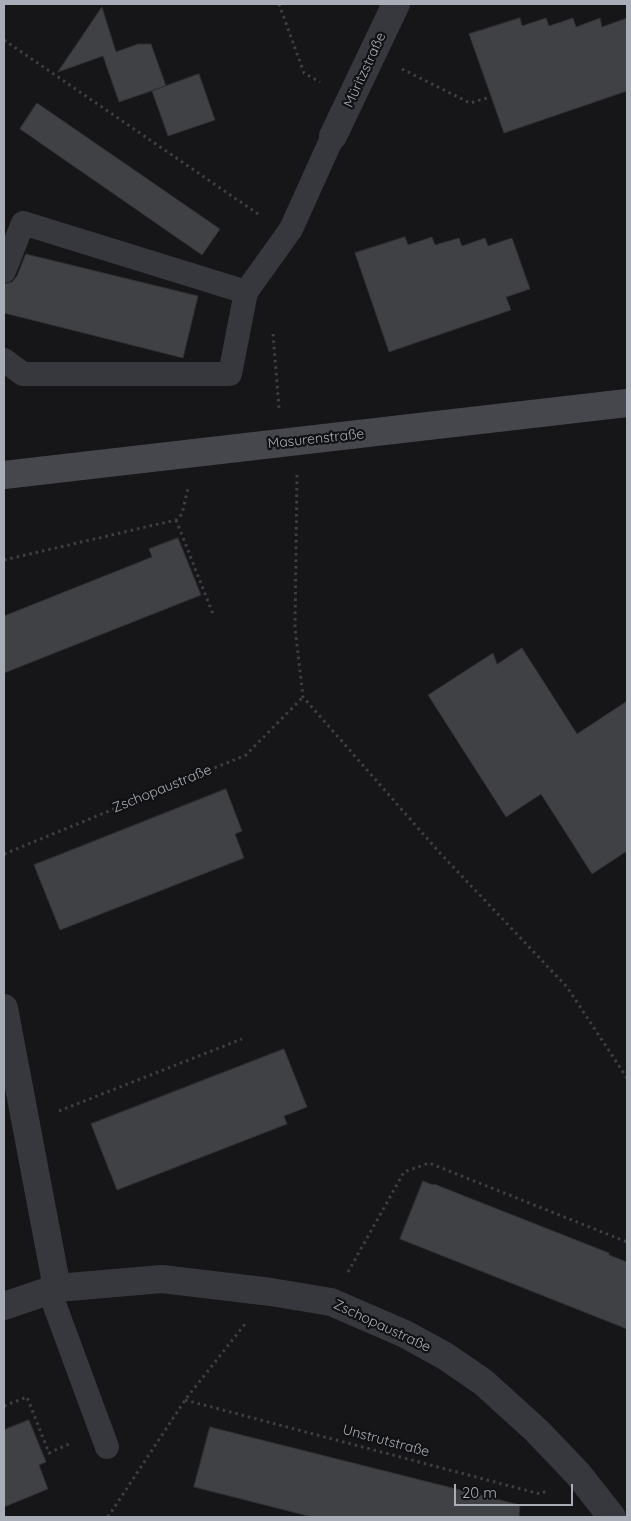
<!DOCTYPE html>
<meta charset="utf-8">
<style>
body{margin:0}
#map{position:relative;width:631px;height:1521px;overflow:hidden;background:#161618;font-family:Quicksand,sans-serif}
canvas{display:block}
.frame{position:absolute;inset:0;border:5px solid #a8adb8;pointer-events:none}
.scale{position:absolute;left:454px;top:1484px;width:119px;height:22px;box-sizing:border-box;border:2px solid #a8adb8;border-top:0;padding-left:6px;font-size:15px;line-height:18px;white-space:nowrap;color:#a8adb8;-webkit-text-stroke:4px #111113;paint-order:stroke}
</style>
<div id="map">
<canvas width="631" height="1521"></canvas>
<div class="frame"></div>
<div class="scale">20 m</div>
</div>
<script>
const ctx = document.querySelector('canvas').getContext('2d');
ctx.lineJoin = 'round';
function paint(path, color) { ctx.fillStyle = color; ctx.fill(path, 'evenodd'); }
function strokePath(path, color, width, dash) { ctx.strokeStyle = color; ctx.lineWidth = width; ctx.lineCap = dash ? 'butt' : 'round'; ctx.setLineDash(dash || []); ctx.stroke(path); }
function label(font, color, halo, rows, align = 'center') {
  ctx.font = font + ' Quicksand,sans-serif'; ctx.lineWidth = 4.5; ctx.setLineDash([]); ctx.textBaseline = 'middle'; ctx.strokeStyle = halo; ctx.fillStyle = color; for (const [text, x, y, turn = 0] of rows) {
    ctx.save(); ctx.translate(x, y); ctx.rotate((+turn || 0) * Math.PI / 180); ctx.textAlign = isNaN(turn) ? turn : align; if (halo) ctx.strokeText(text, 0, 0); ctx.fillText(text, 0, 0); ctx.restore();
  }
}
const building = new Path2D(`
 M102 7 116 52 138 44H151L166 86 119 102 103 56 58 72Z
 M520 18 522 26 546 18 549 26 573 18 576 27 600 18 602 27 627 18V91L504 133 469 34Z
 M199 74 215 120 168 136 152 91Z
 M37 103 220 229 202 255 20 129Z
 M405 237 408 245 432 237 435 245 459 238 462 246 485 238 488 246 512 238 530 289 506 297 511 310 389 352 355 253Z
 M26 254 198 296 183 358 4 313V284L12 282 17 276Z
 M178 538 201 595 4 673V616L152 557 149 549Z
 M522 648 577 734 627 701V851L592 874 541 794 506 817 428 695 493 653 497 664Z
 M226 789 242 831 235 834 244 858 60 930 34 865Z
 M284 1049 307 1107 284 1116 287 1124 117 1190 91 1124Z
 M423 1181 433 1185 434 1184 609 1253V1255L627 1262V1329L400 1239Z
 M29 1420 46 1462 39 1465 48 1489 4 1507V1430Z
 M210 1427 520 1505 519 1517H312L194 1487Z`);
paint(building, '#404145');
strokePath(building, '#303034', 1);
strokePath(new Path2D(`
 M279 4 304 73 320 82
 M4 40 261 216
 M402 69 470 103 487 98
 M273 334 279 408
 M297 475 295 628 303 697 439 852 567 987 627 1078
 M176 520 213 614
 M4 560 176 520 182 514 188 488
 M4 854 246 755 303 697
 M59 1111 242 1039
 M348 1272 404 1172 429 1163 627 1242
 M185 1400 540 1494 546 1491
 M4 1406 27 1397 49 1453 71 1443
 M108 1517 185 1400 245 1324`), '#3d3f44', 3, [2.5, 4]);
strokePath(new Path2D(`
 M4 271 23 223 246 292
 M4 360 23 374H230L246 292 291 229 333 136
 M49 1290 107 1447`), '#37383d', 24);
strokePath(new Path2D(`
 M333 136 396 4
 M4 1008 57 1288
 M4 1306 57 1288 162 1279 271 1292 331 1302 405 1334 445 1356 483 1382 537 1431 578 1474 612 1517`), '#37383d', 28);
strokePath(new Path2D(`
 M4 475 627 403`), '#45474d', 28);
label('14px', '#a8adb8', '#111113', [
 ["Müritzstraße",365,70,-65],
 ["Masurenstraße",316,439,-6],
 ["Zschopaustraße",162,789,-22],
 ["Zschopaustraße",382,1326,25],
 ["Unstrutstraße",386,1441,15]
]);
</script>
